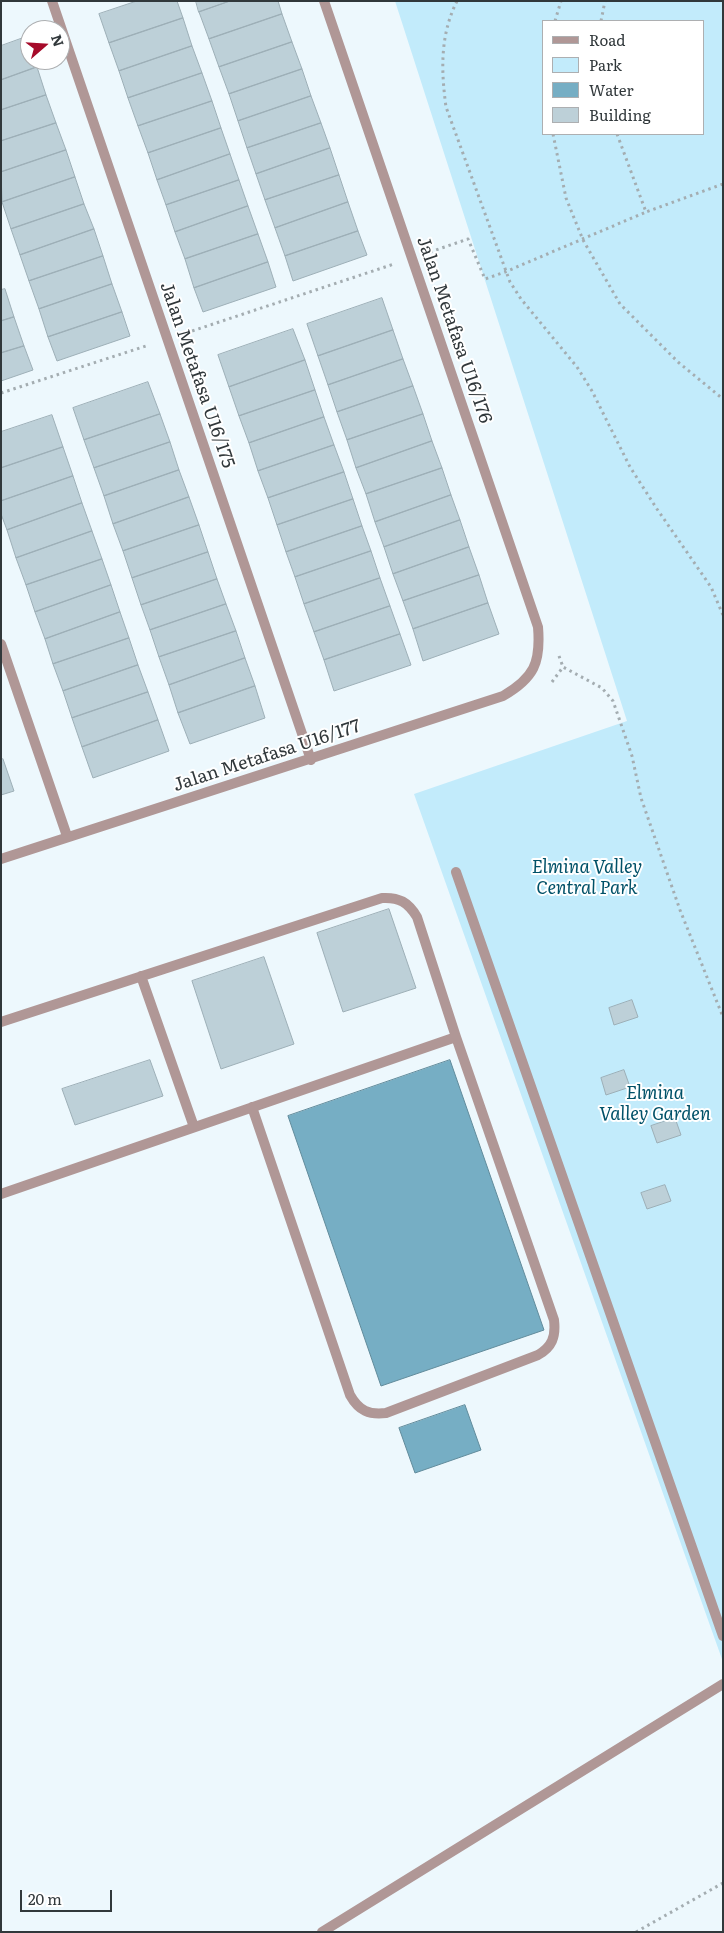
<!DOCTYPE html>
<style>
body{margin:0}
#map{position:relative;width:724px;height:1933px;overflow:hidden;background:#edf8fd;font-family:Literata,serif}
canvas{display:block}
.frame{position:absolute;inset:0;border:2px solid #31383b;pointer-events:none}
.legend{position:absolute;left:542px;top:20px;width:162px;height:115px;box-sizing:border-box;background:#fff;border:1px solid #adafb1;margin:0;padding:6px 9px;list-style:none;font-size:15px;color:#31383b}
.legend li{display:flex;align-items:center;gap:10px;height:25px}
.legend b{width:25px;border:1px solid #adafb1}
.north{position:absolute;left:20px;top:20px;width:50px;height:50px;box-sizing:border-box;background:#fff;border:1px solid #adafb1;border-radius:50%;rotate:71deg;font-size:14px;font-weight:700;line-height:20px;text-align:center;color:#31383b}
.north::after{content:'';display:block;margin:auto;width:18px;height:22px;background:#a60b2a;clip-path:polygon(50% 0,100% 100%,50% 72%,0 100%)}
.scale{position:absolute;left:20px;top:1890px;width:92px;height:22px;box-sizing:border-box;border:2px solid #31383b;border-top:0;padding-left:6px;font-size:15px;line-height:18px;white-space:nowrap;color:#31383b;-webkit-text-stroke:4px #fff;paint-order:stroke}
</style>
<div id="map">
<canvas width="724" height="1933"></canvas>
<div class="frame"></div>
<ul class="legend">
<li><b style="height:6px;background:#b09796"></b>Road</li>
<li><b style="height:14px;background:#c2ebfb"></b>Park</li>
<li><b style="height:14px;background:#76aec4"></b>Water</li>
<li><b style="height:14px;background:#bdd0d8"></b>Building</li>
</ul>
<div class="north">N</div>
<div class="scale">20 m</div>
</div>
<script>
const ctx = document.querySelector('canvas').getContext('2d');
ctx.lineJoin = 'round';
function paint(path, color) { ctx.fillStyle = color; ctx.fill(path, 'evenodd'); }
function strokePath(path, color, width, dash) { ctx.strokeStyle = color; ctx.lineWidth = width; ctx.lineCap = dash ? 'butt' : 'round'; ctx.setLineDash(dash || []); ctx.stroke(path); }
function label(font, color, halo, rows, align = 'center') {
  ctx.font = font + ' Literata,serif'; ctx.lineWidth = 4; ctx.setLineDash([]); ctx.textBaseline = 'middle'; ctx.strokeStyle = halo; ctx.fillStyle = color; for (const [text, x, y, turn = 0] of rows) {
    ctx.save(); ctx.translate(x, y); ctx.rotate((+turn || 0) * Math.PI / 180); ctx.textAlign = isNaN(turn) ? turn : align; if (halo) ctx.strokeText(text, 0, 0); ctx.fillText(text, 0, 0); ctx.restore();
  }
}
paint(new Path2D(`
 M395 1H723V1662L414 794 627 721ZM543 21H703V134H543Z`), '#c2ebfb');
const water = new Path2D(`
 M450 1060 544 1330 381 1386 288 1116Z
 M465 1405 481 1450 415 1473 399 1428Z`);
paint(water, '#76aec4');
strokePath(water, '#618b9b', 1);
const building = new Path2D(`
 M137 1H177L183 18 109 43 99 14Z
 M196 1H230L199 12Z
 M230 1H278L282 14 209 39 199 12Z
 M282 14 292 42 219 67 209 39Z
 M183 18 192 46 119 71 109 43Z
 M26 37 30 48V60H34L37 67 1 80V46Z
 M292 42 302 69 229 94 219 67Z
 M192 46 202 73 128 98 119 71Z
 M37 67 46 95 1 110V80Z
 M302 69 311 96 238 121 229 94Z
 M202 73 212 101 138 126 128 98Z
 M46 95 56 123 1 141V110Z
 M311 96 321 123 247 148 238 121Z
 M212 101 221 128 148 153 138 126Z
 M56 123 66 150 1 172V141Z
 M321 123 330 148 256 174 247 148Z
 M221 128 230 154 157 180 148 153Z
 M330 148 339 175 265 200 256 174Z
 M66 150 75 177 2 202 1 172Z
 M230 154 239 180 166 205 157 180Z
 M339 175 348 202 275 228 265 200Z
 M75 177 84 204 11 229 2 202Z
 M239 180 248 206 175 232 166 205Z
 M348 202 358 231 285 256 275 228Z
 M84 204 94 229 20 255 11 229Z
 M248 206 258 234 185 259 175 232Z
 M94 229 103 256 29 281 20 255Z
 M358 231 367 255 293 281 285 256Z
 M258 234 268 262 194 288 185 259Z
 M103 256 112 284 39 309 29 281Z
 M268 262 276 287 203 312 194 288Z
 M112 284 122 312 48 337 39 309Z
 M5 289 14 317 1 321V290Z
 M382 298 393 330 318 356 307 324Z
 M122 312 130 336 57 361 48 337Z
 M14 317 24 346 1 353V321Z
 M293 329 305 360 229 387 218 355Z
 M393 330 403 359 328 385 318 356Z
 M24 346 33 370 1 381V353Z
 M403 359 413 386 337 412 328 385Z
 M305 360 315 390 239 416 229 387Z
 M148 382 160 414 84 440 73 408Z
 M413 386 423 414 347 440 337 412Z
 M315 390 324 417 249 443 239 416Z
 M160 414 170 442 94 468 84 440Z
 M423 414 432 441 356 468 347 440Z
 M52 415 63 447 1 468V432Z
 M324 417 334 445 258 471 249 443Z
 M432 441 442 468 366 494 356 468Z
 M170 442 179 470 104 496 94 468Z
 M334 445 344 472 268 498 258 471Z
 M63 447 73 476 1 501V468Z
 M442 468 451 495 375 522 366 494Z
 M179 470 189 497 113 524 104 496Z
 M344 472 353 499 277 525 268 498Z
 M73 476 82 503 7 530 1 514V501Z
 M451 495 460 520 384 547 375 522Z
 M189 497 199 525 123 551 113 524Z
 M353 499 362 526 286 552 277 525Z
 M82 503 92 531 16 558 7 530Z
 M460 520 469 547 393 574 384 547Z
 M199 525 208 552 132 578 123 551Z
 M362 526 371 551 295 577 286 552Z
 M92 531 102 559 26 585 16 558Z
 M469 547 479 575 403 601 393 574Z
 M371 551 380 578 304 604 295 577Z
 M208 552 217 579 141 605 132 578Z
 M102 559 111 585 35 612 26 585Z
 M479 575 488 603 413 629 403 601Z
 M380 578 390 606 314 632 304 604Z
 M217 579 226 604 150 630 141 605Z
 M111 585 120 612 45 639 35 612Z
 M488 603 499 634 423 661 413 629Z
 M226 604 236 631 159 657 150 630Z
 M390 606 400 634 324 660 314 632Z
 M120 612 129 638 53 664 45 639Z
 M236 631 245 658 169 685 159 657Z
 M400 634 411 665 334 691 324 660Z
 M129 638 138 665 63 691 53 664Z
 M245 658 255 686 178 713 169 685Z
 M138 665 148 692 72 718 63 691Z
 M255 686 265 718 190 744 178 713Z
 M148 692 158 720 82 747 72 718Z
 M158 720 169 751 93 778 82 747Z
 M3 759 14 791 1 795V760Z
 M389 909 416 988 343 1012 317 933Z
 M264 957 294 1044 221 1069 192 981Z
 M632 1000 638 1017 614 1025 609 1008Z
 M150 1060 163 1096 75 1125 62 1089Z
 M624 1070 630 1087 606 1095 601 1078Z
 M675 1118 681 1135 657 1143 651 1126Z
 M665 1185 671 1201 647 1209 641 1193Z`);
paint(building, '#bdd0d8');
strokePath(building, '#9dafb7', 1);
strokePath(new Path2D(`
 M457 1C440 35 441 70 446 107L510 282 521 299 577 367 592 391 630 467 657 509 711 587 723 615
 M555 21 561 1
 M601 21 605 1
 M553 134 566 198 583 240 620 304 678 362 723 399
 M617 134 646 212 723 184
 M430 252 468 239 485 279 505 272 646 212
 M186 333 394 264
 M1 393 149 345
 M559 656 563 667
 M552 682 563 667 602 688 613 701 632 756 641 798 680 910 723 1017
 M636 1932 723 1883`), '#a4adb1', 3, [2.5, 4]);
strokePath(new Path2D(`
 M456 872 723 1636
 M141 976 194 1127
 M1 1022 382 898C399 897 408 902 417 917L456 1037 554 1320C556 1337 552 1347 538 1355L386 1413C369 1415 359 1411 350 1395L252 1107
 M1 1194 456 1037
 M322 1932 723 1684`), '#b09796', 10);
strokePath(new Path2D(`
 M52 1 311 760
 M1 644 67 836
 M1 859 503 696C534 678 541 663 538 627L324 1`), '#b09796', 10);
label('18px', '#31383b', '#fff', [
 ["Jalan Metafasa U16/176",454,330,71],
 ["Jalan Metafasa U16/175",197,375,71],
 ["Jalan Metafasa U16/177",267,756,-18]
]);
label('italic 18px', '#005168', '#fff', [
 ["Elmina Valley",587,868],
 ["Central Park",587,889],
 ["Elmina",655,1094],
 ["Valley Garden",655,1115]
]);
</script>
